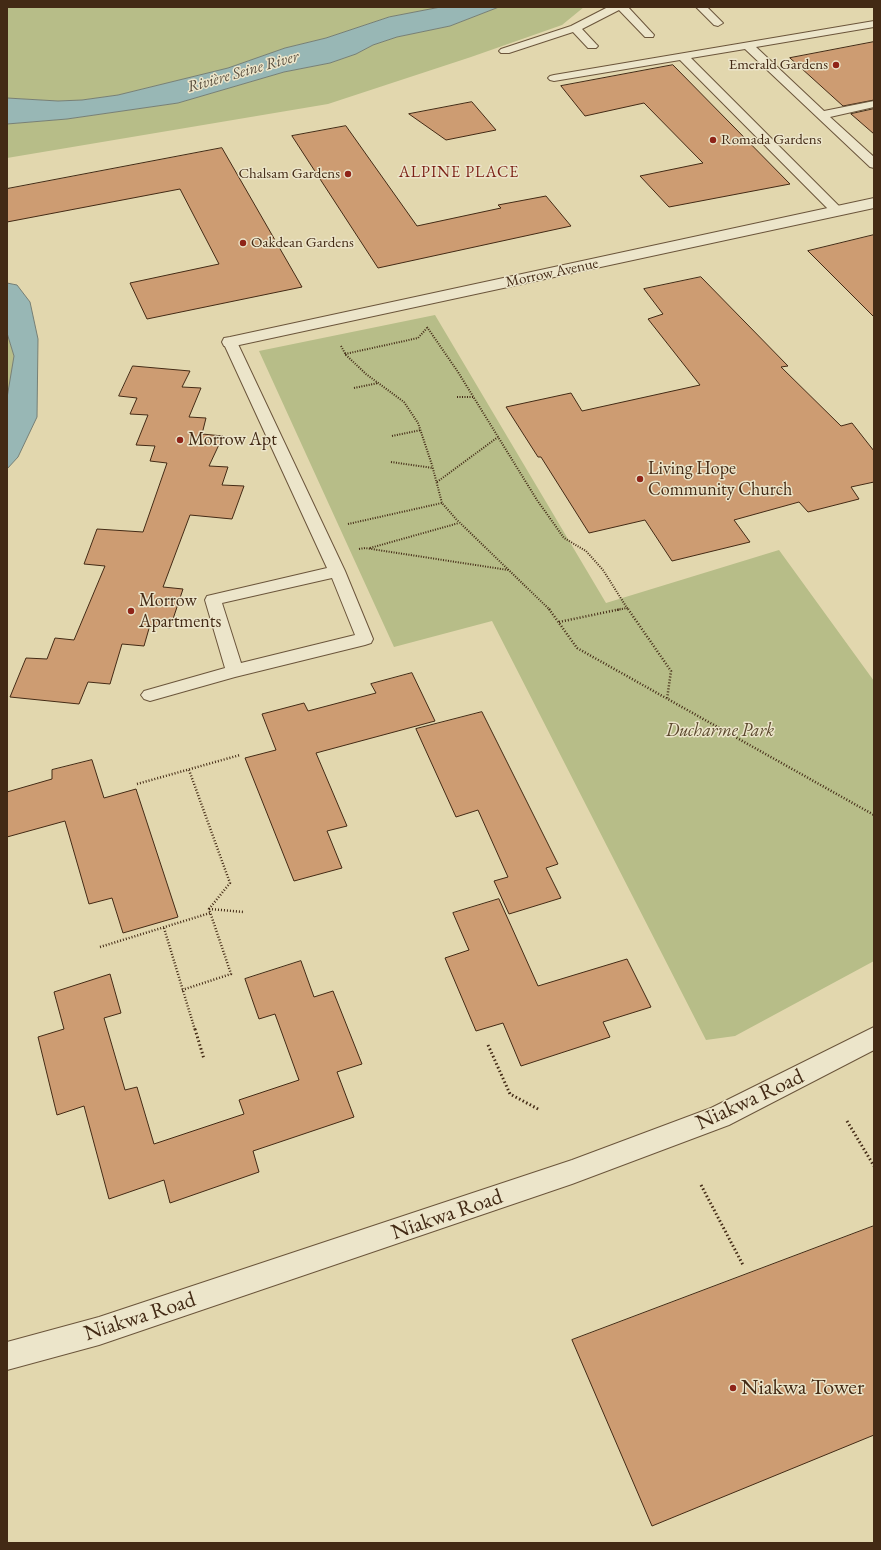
<!DOCTYPE html>
<meta charset="utf-8">
<style>
body{margin:0}
#map{position:relative;width:881px;height:1550px;overflow:hidden;background:#e2d7ae;font-family:"EB Garamond",serif}
canvas{display:block}
.frame{position:absolute;inset:0;border:8px solid #432a15;pointer-events:none}
</style>
<div id="map">
<canvas width="881" height="1550"></canvas>
<div class="frame"></div>
</div>
<script>
const ctx = document.querySelector('canvas').getContext('2d');
ctx.lineJoin = 'round';
function paint(path, color) { ctx.fillStyle = color; ctx.fill(path, 'evenodd'); }
function strokePath(path, color, width, dash) { ctx.strokeStyle = color; ctx.lineWidth = width; ctx.lineCap = dash ? 'butt' : 'round'; ctx.setLineDash(dash || []); ctx.stroke(path); }
function label(font, color, halo, rows, align = 'center') {
  ctx.font = font + ' "EB Garamond",serif'; ctx.lineWidth = 3; ctx.setLineDash([]); ctx.textBaseline = 'middle'; ctx.strokeStyle = halo; ctx.fillStyle = color; for (const [text, x, y, turn = 0] of rows) {
    ctx.save(); ctx.translate(x, y); ctx.rotate((+turn || 0) * Math.PI / 180); ctx.textAlign = isNaN(turn) ? turn : align; if (halo) ctx.strokeText(text, 0, 0); ctx.fillText(text, 0, 0); ctx.restore();
  }
}
paint(new Path2D(`
 M7 7H441L389 17 326 38 285 48 228 68 118 95 82 100 58 101 7 98Z
 M499 7H584L562 25 471 57 328 104 7 158V124L67 119 178 103 284 72 330 63 356 54 373 45 397 37 450 26Z
 M435 315 606 603 779 550 874 681V961L735 1036 706 1040 492 621 394 647 259 351Z
 M7 333 14 356 7 398Z`), '#b7bd88');
const water = new Path2D(`
 M441 7H499L450 26 397 37 373 45 356 54 330 63 284 72 178 103 67 119 7 124V98L58 101 82 100 118 95 228 68 285 48 326 38 389 17Z
 M7 283 17 285 30 302 38 339 37 417 18 457 7 469V398L14 356 7 333Z`);
paint(water, '#98b7b5');
strokePath(water, '#767f75', 1);
const building = new Path2D(`
 M874 42V100L843 106 790 58Z
 M673 65 790 184 669 207 640 176 703 163 644 103 585 116 561 86Z
 M472 102 496 130 446 140 409 114Z
 M874 109V134L851 114Z
 M346 126 417 226 501 208 498 205 546 196 571 226 378 268 292 136Z
 M222 148 302 287 147 319 130 283 219 264 180 189 7 222V189Z
 M874 235V317L808 251Z
 M701 277 788 366 781 367 841 426 852 423 874 451V482L851 487 859 499 808 512 799 502 734 520 750 542 672 561 645 520 589 533 541 457H538L506 407 571 393 582 411 700 385 648 319 663 314 644 289Z
 M133 366 190 371 182 387 201 388 189 417 206 418 202 434 223 436 209 466 228 467 222 485 244 486 232 519 190 515 163 587 183 589 170 628 150 625 144 646 122 644 110 684 88 682 79 704 10 697 26 658 47 659 55 638 74 640 105 566 84 564 97 529 143 532 167 463 150 461 155 446 136 445 148 415 130 414 137 398 119 396Z
 M412 673 435 721 316 753 347 826 327 831 342 868 294 881 245 758 276 750 262 714 304 703 308 711 376 693 371 684Z
 M482 712 558 864 546 868 561 898 509 914 494 881 508 877 478 810 456 817 416 729Z
 M92 760 104 798 136 789 178 917 123 933 112 898 89 904 65 821 7 837V792L52 779V770Z
 M499 899 538 986 627 959 651 1007 603 1022 610 1037 521 1066 503 1023 476 1031 445 958 469 950 453 913Z
 M301 961 314 997 333 991 362 1064 337 1072 354 1117 253 1151 259 1172 170 1203 164 1180 109 1199 84 1106 57 1115 38 1037 64 1029 54 992 110 974 121 1013 104 1018 125 1090 137 1087 154 1144 244 1114 239 1100 299 1080 275 1014 259 1019 245 979Z
 M874 1226V1435L652 1526 572 1340Z`);
paint(building, '#cd9c72');
strokePath(building, '#432a15', 1);
const lane = new Path2D(`
 M608 7H628L654 35 653 37H645L619 10 582 29 596 44 598 46 596 48H588L573 32 509 53H501L499 51 501 49 571 26Z
 M696 7H707L723 23 718 26 714 25Z
 M874 21V27L756 47 824 111 874 101V107L830 117 874 157V168L870 167 745 49 691 58 841 208 843 211 841 214H833L680 60 554 81 550 80 548 78 550 76 554 75Z
 M230 338 235 339 237 342 345 571 373 639 371 643 365 645 235 677 150 701 144 699 141 695 144 691 225 668 205 600 207 596 327 568 223 342 225 339ZM332 578 355 635 241 663 222 603Z`);
const street = new Path2D(`
 M874 198V208L230 347 224 346 222 342 224 338 230 337Z
 M874 1027V1050L729 1125 572 1184 99 1345 7 1370V1342L99 1317 572 1160 711 1108Z`);
strokePath(lane, '#6b553b', 2);
strokePath(street, '#6b553b', 2);
strokePath(new Path2D(`
 M427 327 458 372 537 500 564 538 586 551 603 570 627 608
 M341 346 346 355 366 374 404 402 418 423 432 465 442 503 456 519 550 610
 M345 354 418 338 427 328
 M354 388 378 383
 M457 397H473
 M392 436 421 430
 M391 462 433 468
 M437 482 498 437
 M348 524 442 503
 M370 548 459 523
 M359 549 365 548 508 570
 M617 610 627 608 628 610`), '#432a15', 2, [1, 1.5]);
strokePath(new Path2D(`
 M549 609 577 648 874 815
 M628 609 671 671 667 699
 M559 622 621 609
 M137 784 240 755
 M209 909 244 912
 M164 928 195 1030
 M100 947 210 913
 M182 990 231 974 209 909 230 883 189 770`), '#432a15', 2.5, [1, 2]);
strokePath(new Path2D(`
 M195 1029 204 1059
 M488 1045 510 1094 540 1110
 M847 1121 874 1166
 M701 1185 743 1265`), '#432a15', 3, [1.5, 2.5]);
paint(lane, '#ece5ca');
paint(street, '#ece5ca');
for (const [x, y, r, color] of [
 [836,65,4,"#8f2418"],
 [713,140,4,"#8f2418"],
 [348,174,4,"#8f2418"],
 [243,243,4,"#8f2418"],
 [180,440,4,"#8f2418"],
 [640,479,4,"#8f2418"],
 [131,611,4,"#8f2418"],
 [733,1388,4,"#8f2418"]
]) { const dot = new Path2D(); dot.arc(x, y, r, 0, 2 * Math.PI); ctx.fillStyle = color; ctx.fill(dot); strokePath(dot, '#ece5ca', 1.5); }
label('15px', '#432a15', '#ece5ca', [
 ["Emerald Gardens",828,65],
 ["Romada Gardens",721,140,"left"],
 ["Chalsam Gardens",340,174],
 ["Oakdean Gardens",251,243,"left"]
], 'right');
label('15px', '#432a15', '#ece5ca', [
 ["Morrow Avenue",552,273,-12]
]);
label('italic 16px', '#584d3d', '#ece5ca', [
 ["Rivière Seine River",243,72,-16]
]);
ctx.letterSpacing = '1px';
label('16px', '#7a1f14', '#ece5ca', [
 ["ALPINE PLACE",459,173]
]);
ctx.letterSpacing = '0px';
label('18px', '#432a15', '#ece5ca', [
 ["Morrow Apt",188,440],
 ["Living Hope",648,469],
 ["Community Church",648,490],
 ["Morrow",139,601],
 ["Apartments",139,622]
], 'left');
label('italic 18px', '#5a472c', '#ece5ca', [
 ["Ducharme Park",720,731]
]);
label('22px', '#432a15', '#ece5ca', [
 ["Niakwa Road",750,1100,-25],
 ["Niakwa Road",447,1215,-19],
 ["Niakwa Road",140,1317,-18]
]);
label('22px', '#432a15', '#ece5ca', [
 ["Niakwa Tower",741,1388]
], 'left');
</script>
